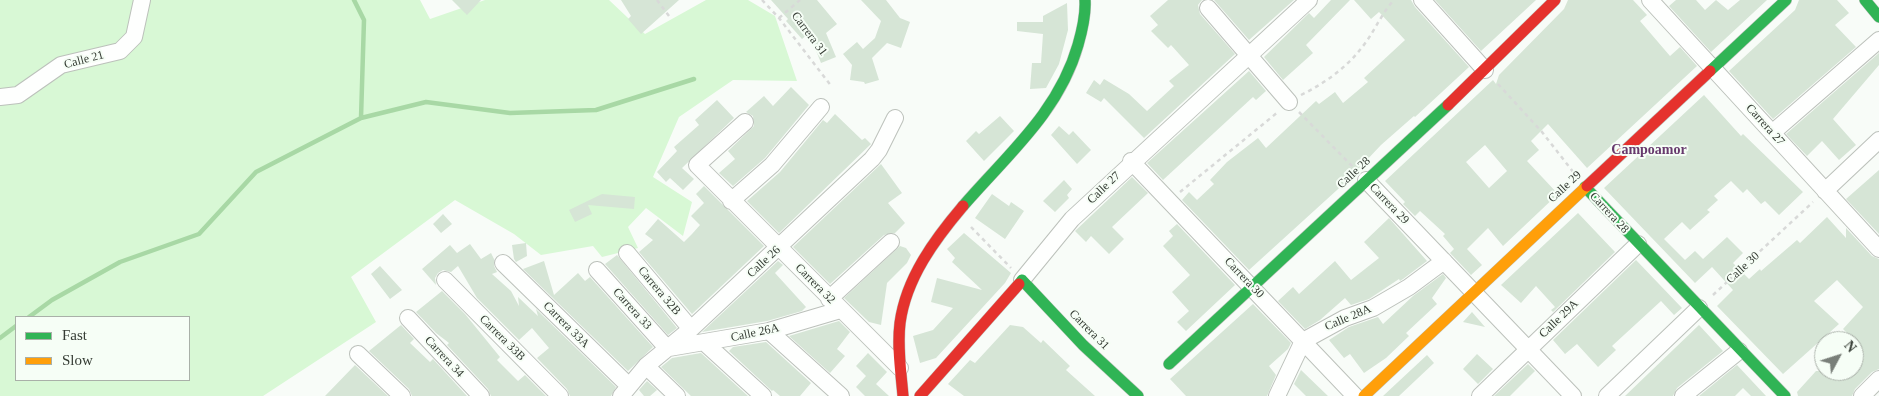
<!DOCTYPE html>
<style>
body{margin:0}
#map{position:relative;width:1879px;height:396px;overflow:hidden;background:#f8fcf8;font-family:Georgia,serif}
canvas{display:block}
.legend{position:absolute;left:15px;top:316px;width:175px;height:65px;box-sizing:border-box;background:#f6fef6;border:1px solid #a9b0a8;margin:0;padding:6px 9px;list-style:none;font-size:15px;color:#353c34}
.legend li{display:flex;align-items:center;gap:10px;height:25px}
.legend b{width:25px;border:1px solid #a9b0a8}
.north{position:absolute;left:1814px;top:331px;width:50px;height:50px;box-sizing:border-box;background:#f6fef6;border:1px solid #a9b0a8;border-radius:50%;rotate:50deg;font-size:14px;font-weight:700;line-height:20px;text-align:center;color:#353c34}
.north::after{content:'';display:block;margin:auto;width:18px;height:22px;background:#797f79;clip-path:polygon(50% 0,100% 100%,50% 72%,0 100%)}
</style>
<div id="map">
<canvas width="1879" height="396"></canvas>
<ul class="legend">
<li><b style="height:6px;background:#30b455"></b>Fast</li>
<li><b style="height:6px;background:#ff9f0a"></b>Slow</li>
</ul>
<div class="north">N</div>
</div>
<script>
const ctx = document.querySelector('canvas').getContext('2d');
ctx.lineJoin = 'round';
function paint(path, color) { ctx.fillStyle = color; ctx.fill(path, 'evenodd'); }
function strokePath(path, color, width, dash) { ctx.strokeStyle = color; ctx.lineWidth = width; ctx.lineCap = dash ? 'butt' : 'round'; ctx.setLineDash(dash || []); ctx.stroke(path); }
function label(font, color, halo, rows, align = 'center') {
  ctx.font = font + ' Georgia,serif'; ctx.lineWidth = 4; ctx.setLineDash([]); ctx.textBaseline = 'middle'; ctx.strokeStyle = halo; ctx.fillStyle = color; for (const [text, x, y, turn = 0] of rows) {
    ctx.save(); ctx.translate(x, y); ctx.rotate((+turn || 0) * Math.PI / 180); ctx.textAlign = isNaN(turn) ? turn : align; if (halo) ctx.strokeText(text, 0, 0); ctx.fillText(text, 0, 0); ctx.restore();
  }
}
paint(new Path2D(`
 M0 0H420L430 19 485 0H609L645 34 706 0H748L775 16 797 81 733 80 679 117 653 177 692 202 683 236 646 208 628 227 638 248 602 257 593 246 541 255 514 234 455 200 351 277 376 322 263 396H0ZM16 317H189V380H16Z`), '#d8f8d5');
strokePath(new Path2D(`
 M361 118 426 102 510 113 596 110 694 79
 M29 317 52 300 120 262 199 234 256 172 361 118 364 20 354 0
 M0 338 16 326`), '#a8d8a5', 4.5);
paint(new Path2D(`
 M452 0H481L467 15Z
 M621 0H679L641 34 628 19 631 16Z
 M771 0H817L837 24 826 33 836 57 821 63 809 33 802 39 786 21 788 19Z
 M861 0H886L900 18 910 22 901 48 887 43 872 58 879 80 865 84 864 82 850 80 852 65 843 54 857 42 863 49 875 38 881 21Z
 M1168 0H1202L1198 5 1200 14 1235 54 1144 138 1104 98 1101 102 1086 93 1094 80 1100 85 1104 79 1129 94 1147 111 1174 86 1169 81 1189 65 1171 45 1168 48 1151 31 1158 25 1150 16Z
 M1214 0H1294L1249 40Z
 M1331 0H1350L1306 45 1313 53 1283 80 1264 57 1309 13 1314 18Z
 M1354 0H1411L1415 7 1469 67 1415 117 1414 116 1381 145 1348 180 1249 270 1182 200 1189 192 1197 200 1214 184 1210 180 1227 162 1258 138 1266 148 1316 101 1319 104 1335 92 1343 103 1368 82 1364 78 1405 40 1379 12 1371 19Z
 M1435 0H1536L1481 51Z
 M1568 0H1633L1647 15 1640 21 1670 56 1680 47 1697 66 1587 168 1548 124 1531 141 1539 150 1527 161 1558 194 1503 246 1488 228 1467 249 1482 265 1471 275 1450 253 1454 249 1443 236 1445 234 1420 211 1415 216 1403 204 1405 202 1385 181 1493 80 1496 84 1499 75 1564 9ZM1485 145 1507 171 1489 188 1466 162Z
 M1676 0H1696L1705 10 1716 0 1728 10 1740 0H1767L1711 52 1669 6Z
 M1799 0H1837L1849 13 1835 25 1856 47 1773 119 1729 71 1795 10Z
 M1067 3 1068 30 1059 64 1046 88 1030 89 1032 63H1041L1043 34 1017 31V22H1043V16Z
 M1879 53V65L1833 119 1856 145 1839 160 1822 141 1807 156 1786 134Z
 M1249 71 1266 91 1256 100 1253 97 1163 180 1147 163Z
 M791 87 809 105 765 158 733 186 719 173 735 159 728 151 754 126 753 116 746 112 764 96 773 106Z
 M1704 95 1741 136 1743 134 1803 192 1779 215 1765 201 1761 204 1747 189 1743 193 1731 181 1714 196 1718 200 1707 210 1710 212 1690 230 1682 222 1664 239 1685 260 1695 251 1703 259 1727 237 1743 253 1733 263 1749 279 1760 269 1761 271 1797 240 1800 243 1827 217 1846 238V228L1872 256 1879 259V369L1872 372 1855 389 1852 396H1798L1797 392 1816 371H1854V341H1844L1849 335 1843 329 1863 307 1837 280 1814 301 1839 324 1783 374 1717 306 1733 290 1712 267 1695 283 1604 188Z
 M717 100 734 118 682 168 694 179 683 190 670 178 666 182 657 172 677 151 674 147 699 125 695 120Z
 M835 114 862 140 865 138 871 144 779 233 747 201 780 172 823 120 827 123Z
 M1000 116 1014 131 984 161 966 141 976 131 979 134Z
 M1059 126 1069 135 1073 131 1091 150 1077 164 1051 135Z
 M881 164 902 193 888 203 905 223 895 233 884 235 830 284 793 247Z
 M1879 170V234L1846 199Z
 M1132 177 1148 193 1112 227 1124 239 1109 254 1091 236 1086 242 1075 231Z
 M1064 180 1072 189 1067 195 1069 198 1055 212 1043 201Z
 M704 186 764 246 692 314 639 252 653 240 645 234 658 219 684 242 692 234 700 225 691 216 704 203 696 194Z
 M602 194 635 197 634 209 588 205 592 214 575 222 569 210Z
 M992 194 1009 206 1011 202 1024 211 1005 239 975 218Z
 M1578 213 1615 252 1553 312 1551 310 1555 307 1536 286 1521 303 1501 285Z
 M443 214 452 224 441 233 433 224Z
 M1389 218 1427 261 1403 279 1400 281 1399 279 1369 299 1351 305 1345 298 1320 320 1305 329 1278 301 1293 287 1299 294 1335 261 1351 280 1379 258 1364 242Z
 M1177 224 1235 285 1186 331 1177 322 1189 311 1172 292 1190 275 1163 246 1173 236 1169 231Z
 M964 233 1011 273 1005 283 936 358 920 363 913 336 933 330 953 308 931 302 937 278 982 290 952 262 955 258 947 249Z
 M526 243 527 256 516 262 514 259 512 245Z
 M470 244 481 259 491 253 494 259V266L497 272 492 274 511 291 519 306 518 297 538 316 536 309 616 387 611 396H570L567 389 537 358 549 348 532 328 519 340 477 298 458 266 451 272 443 270 438 273 435 278 436 285 422 269 450 245 457 253Z
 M900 246 906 248 911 255 907 263 887 283 881 325 869 322 844 298Z
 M617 255 677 328 668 335 605 264Z
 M1636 260 1682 308 1674 315 1661 301 1612 346 1616 350 1598 367 1577 344 1565 354 1553 340Z
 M544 261 554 295 578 273 585 281 590 277 653 347 628 371 523 269Z
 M778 261 783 265 775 273 806 307 802 311 767 321 702 332Z
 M380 266 402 290 390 299 371 274Z
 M1443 274 1446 278 1432 298 1437 304 1406 333 1409 336 1386 358 1364 373 1350 354 1344 358 1329 340 1349 327 1378 317 1383 324 1413 296Z
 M442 291 465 314 500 357 497 360 518 381 525 375 546 396H491L488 389 447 345 449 343 436 333 416 312Z
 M1253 304 1291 343 1288 349 1269 366 1276 375 1267 396H1186L1170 379Z
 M1472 312 1485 327 1463 322Z
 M839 321 850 332 837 349 845 356 830 373 789 336Z
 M401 325 414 339 410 343 430 362 433 359 467 396H412L409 389 369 351Z
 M1010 325 1023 327 1041 343 1043 340 1070 366 1066 370 1095 396H964L948 384 970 360 975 363Z
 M1699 325 1723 351 1677 388 1673 396H1625Z
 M766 342 811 383 800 396H780L773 390 772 391 729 351 733 347Z
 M701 353 748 396H691L661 367 672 358Z
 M868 353 887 372 876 384 889 396H865L856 387 866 376 856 366Z
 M1477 354 1493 369 1478 384 1463 369Z
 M1427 355 1434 363 1399 396H1383Z
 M1528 364 1535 371 1510 396H1494Z
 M355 365 388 396H325Z
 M1737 365 1766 396H1751L1743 388 1735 396H1699Z
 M1301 370 1328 396H1306L1294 384Z
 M647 381 657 390 650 396H644L639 390Z`), '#d6e5d6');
const street = new Path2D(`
 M1422 0 1485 70
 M1650 0 1879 249
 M1208 8 1289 102
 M0 97 18 95 61 65 120 51 134 37 142 0
 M745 122 697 165 900 368
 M1772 133 1879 40
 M1131 161 1355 396
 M1366 180 1573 396
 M1825 191 1879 140
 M731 201 772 165 821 107
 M627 253 691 329
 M503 263 629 386
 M597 270 667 348
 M445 280 560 396
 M1022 280 1072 219 1309 0
 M829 299 891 242
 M408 318 481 396
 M769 331 841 396
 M705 343 763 396
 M669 348 769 331 840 310
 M358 354 402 396
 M646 366 677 396
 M621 396 646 366 691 329 872 159 879 150 895 118
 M1277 396 1303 341 1345 318 1373 308 1409 287 1444 261
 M1480 396 1638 244
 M1607 396 1699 308
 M1683 396 1739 351
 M1862 396 1879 379`);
const fast = new Path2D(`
 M1865 0 1879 17
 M1710 71 1786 0
 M1585 187 1785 396
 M963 206C1007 155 1059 112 1078 45 1082 31 1086 15 1085 0
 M1019 284 1022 280 1083 345 1138 396
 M1169 364 1448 105`);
const slow = new Path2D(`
 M1364 396 1587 186`);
const jam = new Path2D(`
 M1448 105 1555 0
 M1587 186 1710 71
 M903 396C901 372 897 347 900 323 906 278 935 239 963 206
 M920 396 1019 284`);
strokePath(street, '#bcc1bb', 18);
strokePath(fast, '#bcc1bb', 12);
strokePath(slow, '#bcc1bb', 12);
strokePath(jam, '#bcc1bb', 12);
strokePath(new Path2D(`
 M657 0 669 16
 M762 0 779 18 832 87
 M779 18 800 0
 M1498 84 1542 132 1574 173
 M1301 95C1327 82 1349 66 1366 42 1376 28 1382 13 1394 0
 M1299 112 1353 167
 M1180 192 1278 112
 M971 227 1011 268
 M1713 295 1813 202`), '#d8d9d8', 2.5, [4, 4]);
strokePath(street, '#fefffe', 16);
strokePath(fast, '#30b455', 11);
strokePath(slow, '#ff9f0a', 11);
strokePath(jam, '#e5322d', 11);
label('12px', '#353c34', '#f6fef6', [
 ["Carrera 31",809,34,53],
 ["Calle 21",84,60,-15],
 ["Carrera 27",1765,125,48],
 ["Calle 28",1354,173,-43],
 ["Calle 29",1565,187,-43],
 ["Calle 27",1104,188,-44],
 ["Carrera 29",1389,204,46],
 ["Carrera 28",1609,213,47],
 ["Calle 26",764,262,-43],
 ["Calle 30",1743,268,-43],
 ["Carrera 30",1244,278,46],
 ["Carrera 32",815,284,45],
 ["Carrera 32B",659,291,50],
 ["Carrera 33",632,309,48],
 ["Calle 28A",1348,318,-23],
 ["Calle 29A",1559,319,-44],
 ["Carrera 33A",566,325,45],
 ["Carrera 31",1089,330,45],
 ["Calle 26A",755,333,-12],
 ["Carrera 33B",502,338,45],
 ["Carrera 34",444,357,47]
]);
label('bold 14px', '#67396d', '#f6fef6', [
 ["Campoamor",1649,150]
]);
</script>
